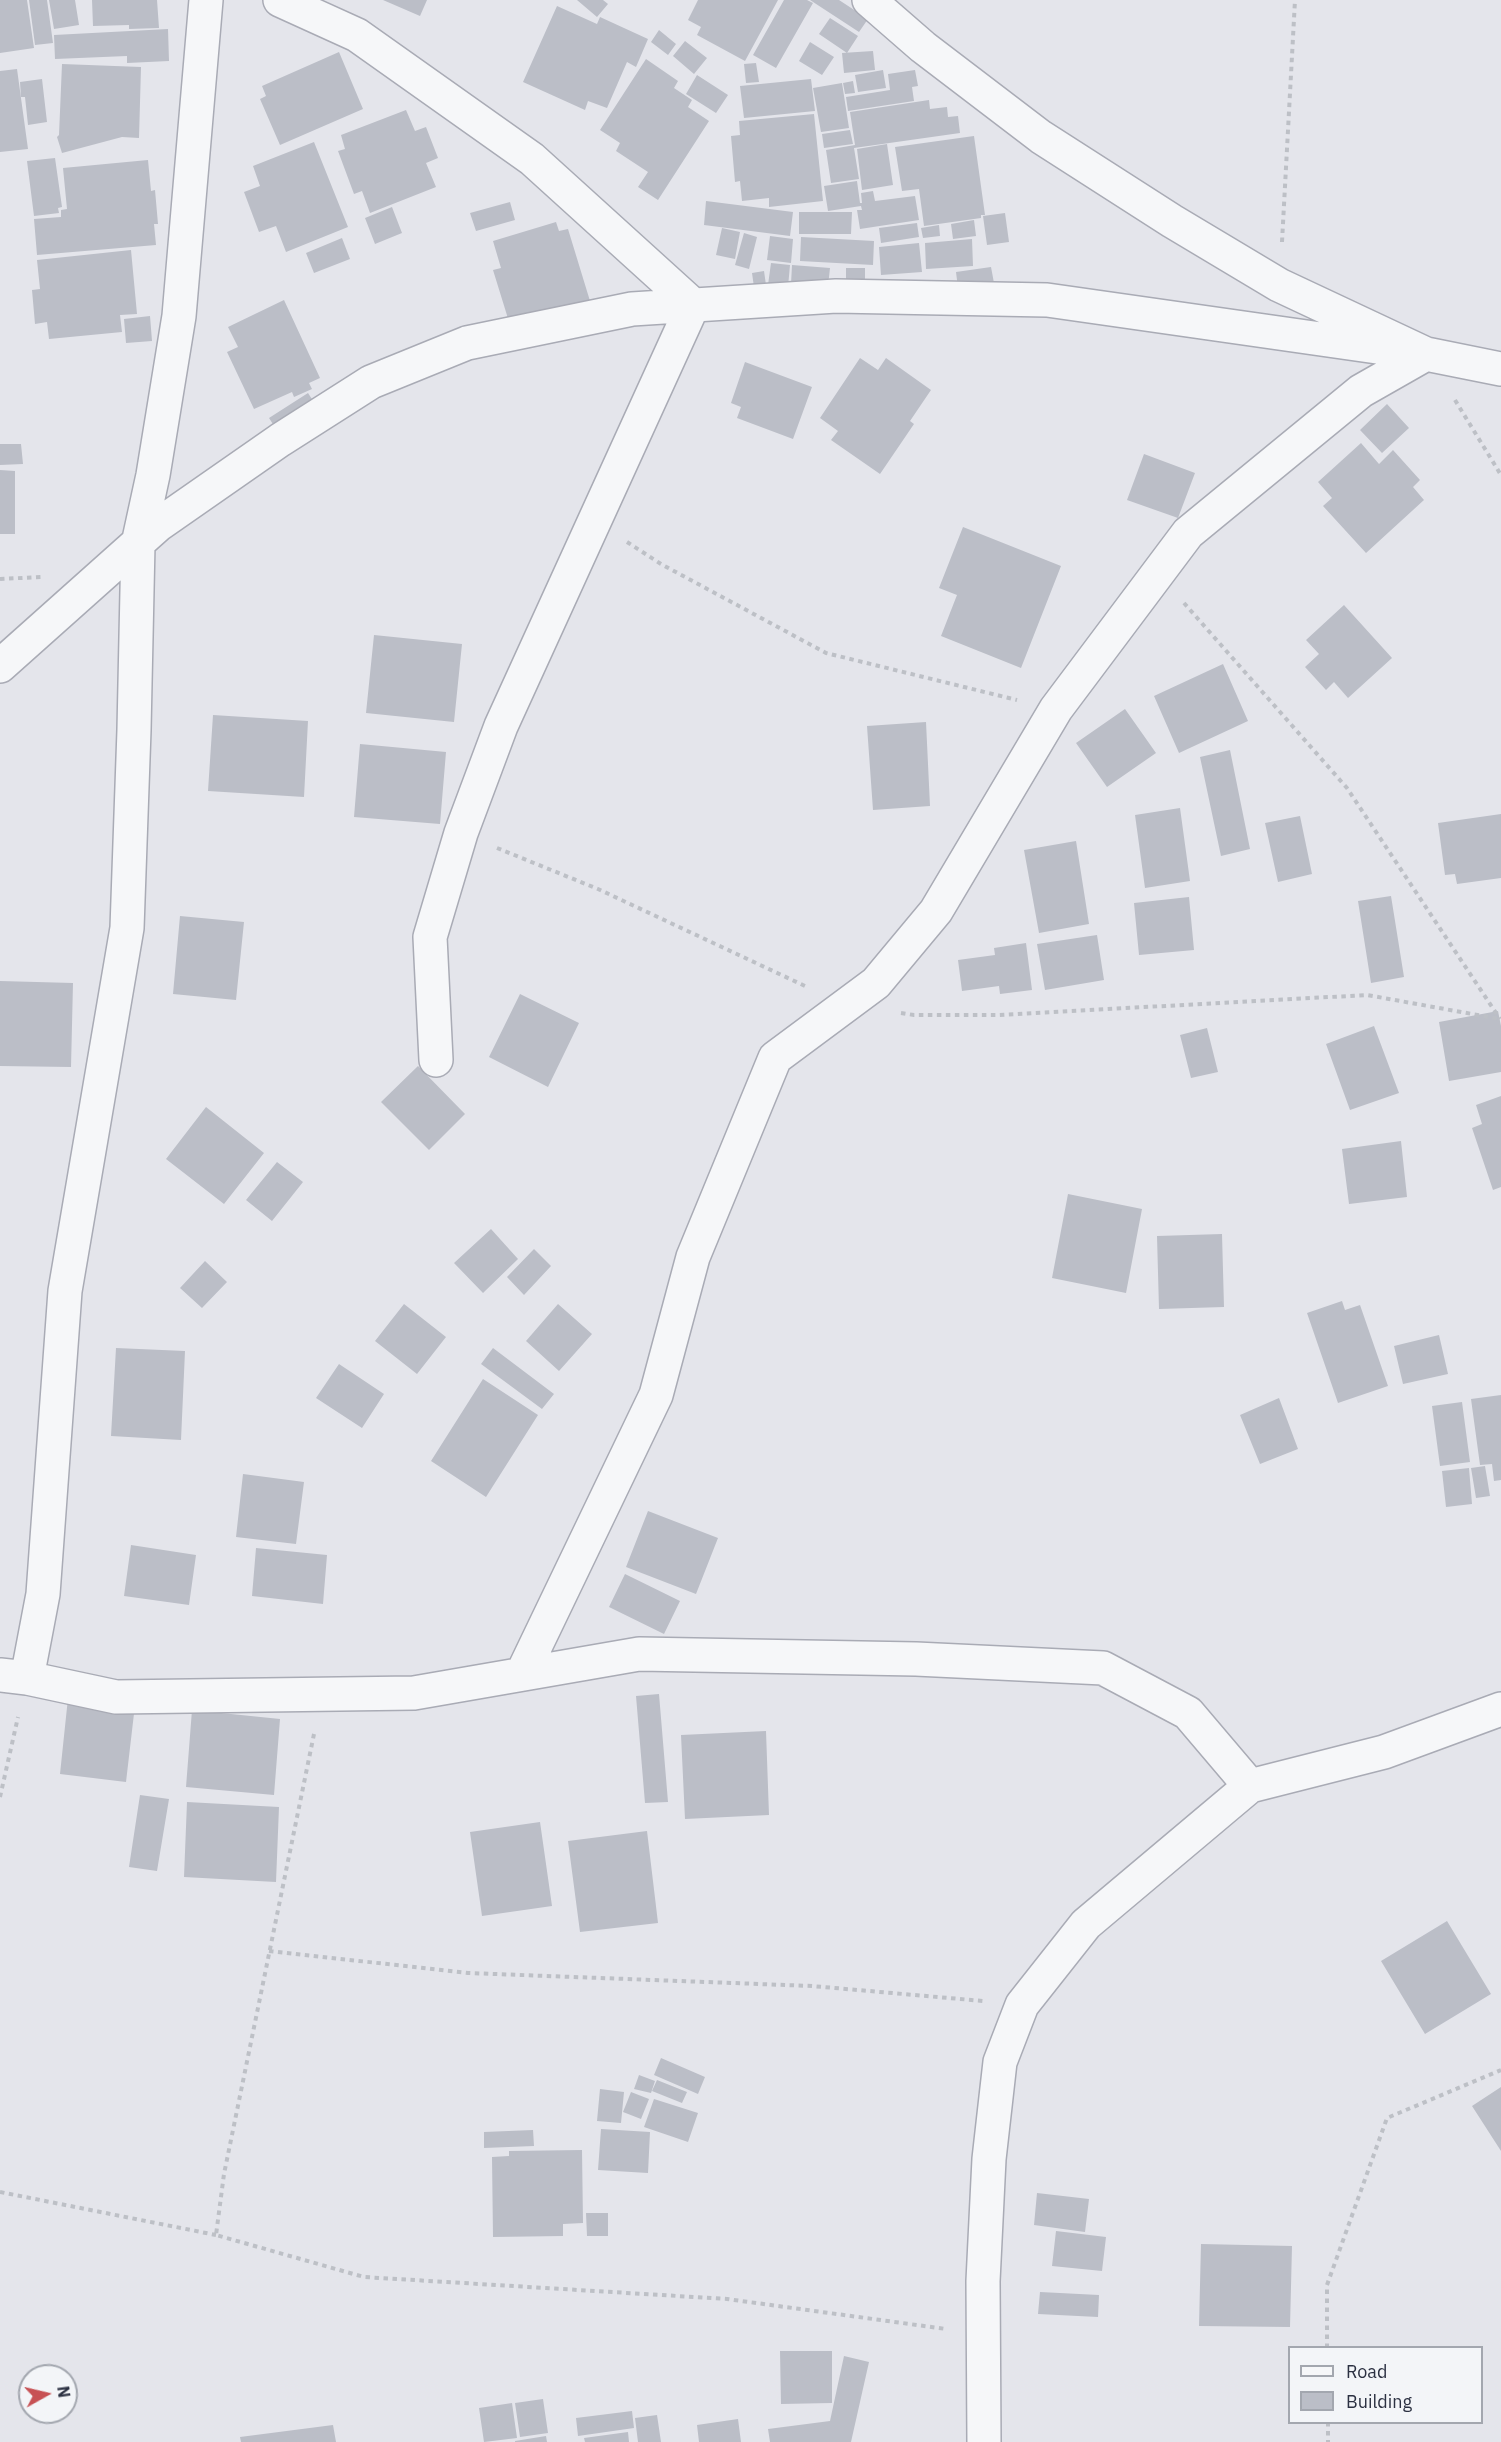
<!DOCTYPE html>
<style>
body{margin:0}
#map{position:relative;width:1501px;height:2442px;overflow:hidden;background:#e4e5eb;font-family:"IBM Plex Sans",sans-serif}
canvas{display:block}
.legend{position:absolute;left:1288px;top:2346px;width:195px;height:78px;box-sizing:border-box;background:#f3f5f8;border:2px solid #a3a7af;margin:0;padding:8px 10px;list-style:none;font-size:18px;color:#2c3142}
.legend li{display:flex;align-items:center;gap:12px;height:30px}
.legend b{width:30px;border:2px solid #a3a7af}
.north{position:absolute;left:18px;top:2364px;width:60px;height:60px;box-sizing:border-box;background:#f3f5f8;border:2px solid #a3a7af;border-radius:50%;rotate:82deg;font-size:16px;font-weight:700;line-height:24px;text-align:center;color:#2c3142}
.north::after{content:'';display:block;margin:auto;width:21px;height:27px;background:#c75154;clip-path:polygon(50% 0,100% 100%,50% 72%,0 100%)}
</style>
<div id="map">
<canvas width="1501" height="2442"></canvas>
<ul class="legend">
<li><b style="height:8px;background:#f6f7f9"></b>Road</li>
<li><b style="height:16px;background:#bbbec7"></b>Building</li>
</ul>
<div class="north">N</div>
</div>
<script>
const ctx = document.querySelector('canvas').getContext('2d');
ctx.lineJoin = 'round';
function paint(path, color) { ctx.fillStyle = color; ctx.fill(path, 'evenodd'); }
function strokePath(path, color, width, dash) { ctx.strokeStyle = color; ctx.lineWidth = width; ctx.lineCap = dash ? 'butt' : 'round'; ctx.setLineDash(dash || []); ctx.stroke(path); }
paint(new Path2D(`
 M0 0H27L34 48 0 53Z
 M29 0H47L53 43 35 45Z
 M49 0H75L79 25 54 29Z
 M92 0H157L159 28 129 29V25L93 26Z
 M383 0H427L420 16Z
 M577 0H603L608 4 597 17Z
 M698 0H778L745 61 697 35 701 27 688 20Z
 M784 0H807L813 3 776 68 753 55Z
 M810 0H839L868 19 859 32Z
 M557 6 597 24 600 17 648 39 636 67 627 62 607 108 588 101 585 110 523 82Z
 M830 18 858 36 847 53 819 34Z
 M168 29 169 61 127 63V56L55 59 54 35Z
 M659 30 676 44 668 55 651 42Z
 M685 41 707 58 694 74 673 56Z
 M810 42 834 57 822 75 799 61Z
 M873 51 875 70 844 73 842 53Z
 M339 52 363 109 280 145 260 99 266 96 262 86Z
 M646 59 678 81 674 88 692 100 688 107 709 121 658 200 638 187 648 172 616 151 620 143 600 130Z
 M756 63 759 82 746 83 744 64Z
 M62 64 141 67 139 138 122 137 62 153 57 137 59 135Z
 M17 69 28 149 0 152V71Z
 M883 70 886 88 858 92 855 75Z
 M915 70 918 86 912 87 914 101 848 111 846 97 890 90 888 74Z
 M697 75 728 95 716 113 686 94Z
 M42 79 47 122 28 125 25 97H21L20 82Z
 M811 79 815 111 744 118 740 86Z
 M853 81 855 93 845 94 843 83Z
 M842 83 849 128 821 132 813 88Z
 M929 100 930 109 947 107 948 117 958 116 960 133 854 148 859 179 831 183 826 150 855 145 850 112Z
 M406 110 415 131 426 127 438 158 426 163 436 187 370 213 362 191 354 194 338 151 345 149 341 135Z
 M814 114 823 201 769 207V198L742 201 740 181 735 182 731 136 740 135 739 121Z
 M850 130 853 144 824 148 822 134Z
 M974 136 985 215H981V218L924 226 919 189 902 191 895 147Z
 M314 142 348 227 286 252 276 226 259 232 244 192 260 186 253 166Z
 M887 144 893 185 862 190 857 149Z
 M55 158 62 207 58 208 59 213 34 216 27 161Z
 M148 160 151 191 155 190 158 224H154L156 245 37 255 34 219 61 217V210L67 209 63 168Z
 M857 181 860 203H862L861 193 873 191 875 201 915 196 919 220 860 229 857 210H862L861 206 828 211 824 186Z
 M706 201 793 212 790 236 704 225Z
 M510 202 515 220 476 231 470 213Z
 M392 207 402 233 375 244 365 218Z
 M799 212H852L851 234H799Z
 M1005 213 1009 242 987 245 983 216Z
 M974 220 976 236 953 239 951 224Z
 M556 222 559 231 568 229 590 301 510 325 493 270 501 268 493 241Z
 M917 223 919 237 881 243 879 228Z
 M939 225 940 236 923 238 921 228Z
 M722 228 740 232 735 259 716 255Z
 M744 233 757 237 749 269 735 265Z
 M770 236 793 239 791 263 767 260Z
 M801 237 874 241 873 265 800 261Z
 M342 238 350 259 314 273 306 253Z
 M972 239 973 266 926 269 925 243Z
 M919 243 922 272 881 275 879 247Z
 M131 250 137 314 120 315 122 332 49 339 47 322 35 324 32 290 40 289 37 260Z
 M771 263 790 265 788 287 768 285Z
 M792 265 830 268 828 286 791 284Z
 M991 267 994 283 958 288 956 272Z
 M846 268H865V289H846Z
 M764 271 766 285 754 287 752 273Z
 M284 300 320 378 309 383 312 389 294 397 292 392 254 409 227 352 238 347 228 327Z
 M150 316 152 341 126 343 124 319Z
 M860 358 878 370 886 358 931 390 910 421 914 424 880 474 831 440 838 431 820 418Z
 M745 362 812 387 793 439 737 418 741 407 731 403Z
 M308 393 319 410 280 435 269 418Z
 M1387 404 1409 428 1382 453 1360 430Z
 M1361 443 1379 464 1393 450 1420 480 1413 487 1424 500 1366 553 1323 506 1332 498 1318 482Z
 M0 444H21L23 464 0 465Z
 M1144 454 1195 473 1178 518 1127 500Z
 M0 470 15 471V534H0Z
 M963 527 1061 566 1021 668 941 636 957 595 939 588Z
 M1344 605 1392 658 1348 698 1334 682 1326 690 1305 667 1319 654 1306 640Z
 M374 635 462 644 454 722 366 713Z
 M1223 664 1248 721 1179 753 1154 696Z
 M1125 709 1156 753 1107 787 1076 743Z
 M213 715 308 721 304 797 208 791Z
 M926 722 930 806 873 810 867 726Z
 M360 744 446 752 440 824 354 817Z
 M1230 750 1250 849 1221 856 1200 757Z
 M1180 808 1190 881 1145 888 1135 815Z
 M1501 814V878L1457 884 1455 874 1445 875 1438 823Z
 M1300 816 1312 874 1278 882 1265 823Z
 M1076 841 1089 924 1039 933 1024 850Z
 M1391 896 1404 977 1371 983 1358 901Z
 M1189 897 1194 950 1139 955 1134 903Z
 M180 916 244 922 236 1000 173 994Z
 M1097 935 1104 980 1045 990 1037 944Z
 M1026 943 1032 990 1000 994 999 986 962 991 958 960 995 955 994 948Z
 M0 981 73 983 71 1067 0 1066Z
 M520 994 579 1023 548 1087 489 1057Z
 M1498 1011 1501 1026V1072L1449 1081 1439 1022Z
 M1374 1026 1399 1093 1350 1110 1326 1044Z
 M1207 1028 1218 1072 1191 1078 1180 1035Z
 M418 1066 465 1114 429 1150 381 1102Z
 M1501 1096V1187L1493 1190 1472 1128 1482 1124 1476 1105Z
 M206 1107 264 1153 224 1204 166 1159Z
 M1401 1141 1407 1197 1349 1204 1342 1149Z
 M277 1162 303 1182 272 1221 246 1200Z
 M1068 1194 1142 1209 1126 1293 1052 1278Z
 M491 1229 518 1259 483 1293 454 1263Z
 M1222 1234 1224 1307 1159 1309 1157 1236Z
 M534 1249 551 1266 524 1295 507 1277Z
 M205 1261 227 1282 202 1308 180 1288Z
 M1342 1301 1345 1310 1360 1305 1388 1386 1338 1403 1307 1313Z
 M404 1304 446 1337 417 1374 375 1341Z
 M558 1304 592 1334 559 1371 526 1341Z
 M1439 1335 1448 1374 1403 1384 1394 1346Z
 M116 1348 185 1351 181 1440 111 1436Z
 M493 1348 554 1394 542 1409 481 1364Z
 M339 1364 384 1394 362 1428 316 1398Z
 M483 1379 538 1415 486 1497 431 1461Z
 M1501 1395V1480L1494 1481 1492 1464 1480 1465 1471 1399Z
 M1279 1398 1298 1449 1260 1464 1240 1415Z
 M1462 1402 1470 1462 1440 1466 1432 1406Z
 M1485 1466 1490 1496 1476 1498 1471 1468Z
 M1469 1468 1472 1504 1446 1507 1442 1471Z
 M243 1474 304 1482 296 1544 236 1537Z
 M648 1511 718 1538 696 1594 626 1567Z
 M131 1545 196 1555 189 1605 124 1596Z
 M256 1548 327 1555 323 1604 252 1596Z
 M625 1574 680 1601 664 1634 609 1607Z
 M659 1694 668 1802 645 1803 636 1696Z
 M68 1698 135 1705 126 1782 60 1774Z
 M192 1710 280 1719 274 1795 186 1787Z
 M766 1731 769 1815 685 1819 681 1735Z
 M140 1795 169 1799 157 1871 129 1867Z
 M187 1802 279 1807 276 1882 184 1877Z
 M540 1822 552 1906 482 1916 470 1832Z
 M647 1831 658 1923 580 1932 568 1841Z
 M1447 1921 1491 1994 1425 2034 1381 1961Z
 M661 2058 705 2077 698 2094 654 2075Z
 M639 2075 655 2081 651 2093 634 2089Z
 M657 2080 687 2092 682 2103 652 2091Z
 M1501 2087V2151L1472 2106Z
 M600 2089 624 2092 621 2123 597 2121Z
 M631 2092 649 2099 641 2119 623 2112Z
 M654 2099 698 2113 688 2142 644 2127Z
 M601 2129 650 2132 648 2173 598 2170Z
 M533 2130 534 2146 484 2148V2132Z
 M582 2150 583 2223 563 2224V2236L493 2237 492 2157 509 2156V2151Z
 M1037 2193 1089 2199 1085 2232 1034 2225Z
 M586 2213H608V2236H587Z
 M1056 2231 1106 2237 1102 2271 1052 2266Z
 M1201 2244 1292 2246 1290 2327 1199 2326Z
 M1040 2292 1099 2295 1098 2317 1038 2314Z
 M780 2351H832V2403L781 2404Z
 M844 2356 869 2362 851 2442H770L768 2429 830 2421Z
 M543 2399 548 2433 520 2437 515 2403Z
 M512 2403 517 2438 484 2442 479 2408Z
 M632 2411 634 2428 578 2436 576 2418Z
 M657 2415 661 2442H638L635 2418Z
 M738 2419 741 2442H699L697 2425Z
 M333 2425 336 2442H241L240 2437Z
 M628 2432 629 2442H585L584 2438Z
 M546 2436 547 2442H515V2441Z`), '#bbbec7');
const minor = new Path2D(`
 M280 0 357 35 532 159 693 305 501 726 461 833 430 937 436 1060
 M869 0 923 47 1041 137 1172 221 1279 285 1426 354 1501 369
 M0 666 158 525 280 440 371 382 467 343 632 309 836 296 1047 300 1426 354
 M522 1674 656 1395 693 1257 775 1058 876 983 936 911 1056 709 1188 533 1361 391 1426 354
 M0 1675 27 1678 116 1697 414 1693 639 1654 916 1659 1103 1668 1188 1713 1250 1786
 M27 1678 43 1594 65 1291 127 928 134 730 138 544 153 475 179 316 206 0
 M984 2442 983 2281 989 2159 1000 2062 1022 2005 1086 1924 1250 1786 1384 1752 1501 1709`);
strokePath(minor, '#a9abb5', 36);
strokePath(new Path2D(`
 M1282 242 1295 0
 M1455 400 1501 475
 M627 542 661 564 826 653 1017 700
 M0 579 41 577
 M1184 603 1347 788 1500 1019
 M497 848 598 889 805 986
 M901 1013 914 1015H998L1367 995 1500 1019
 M314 1734 224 2174 216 2235 364 2277 727 2299 946 2329
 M0 1797 18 1717
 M269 1951 468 1973 812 1986 983 2001
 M0 2192 216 2235
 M1327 2348V2285L1387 2118 1501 2070
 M1328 2422V2442`), '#bdc0c6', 4, [4.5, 4.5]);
strokePath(minor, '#f6f7f9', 33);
</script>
